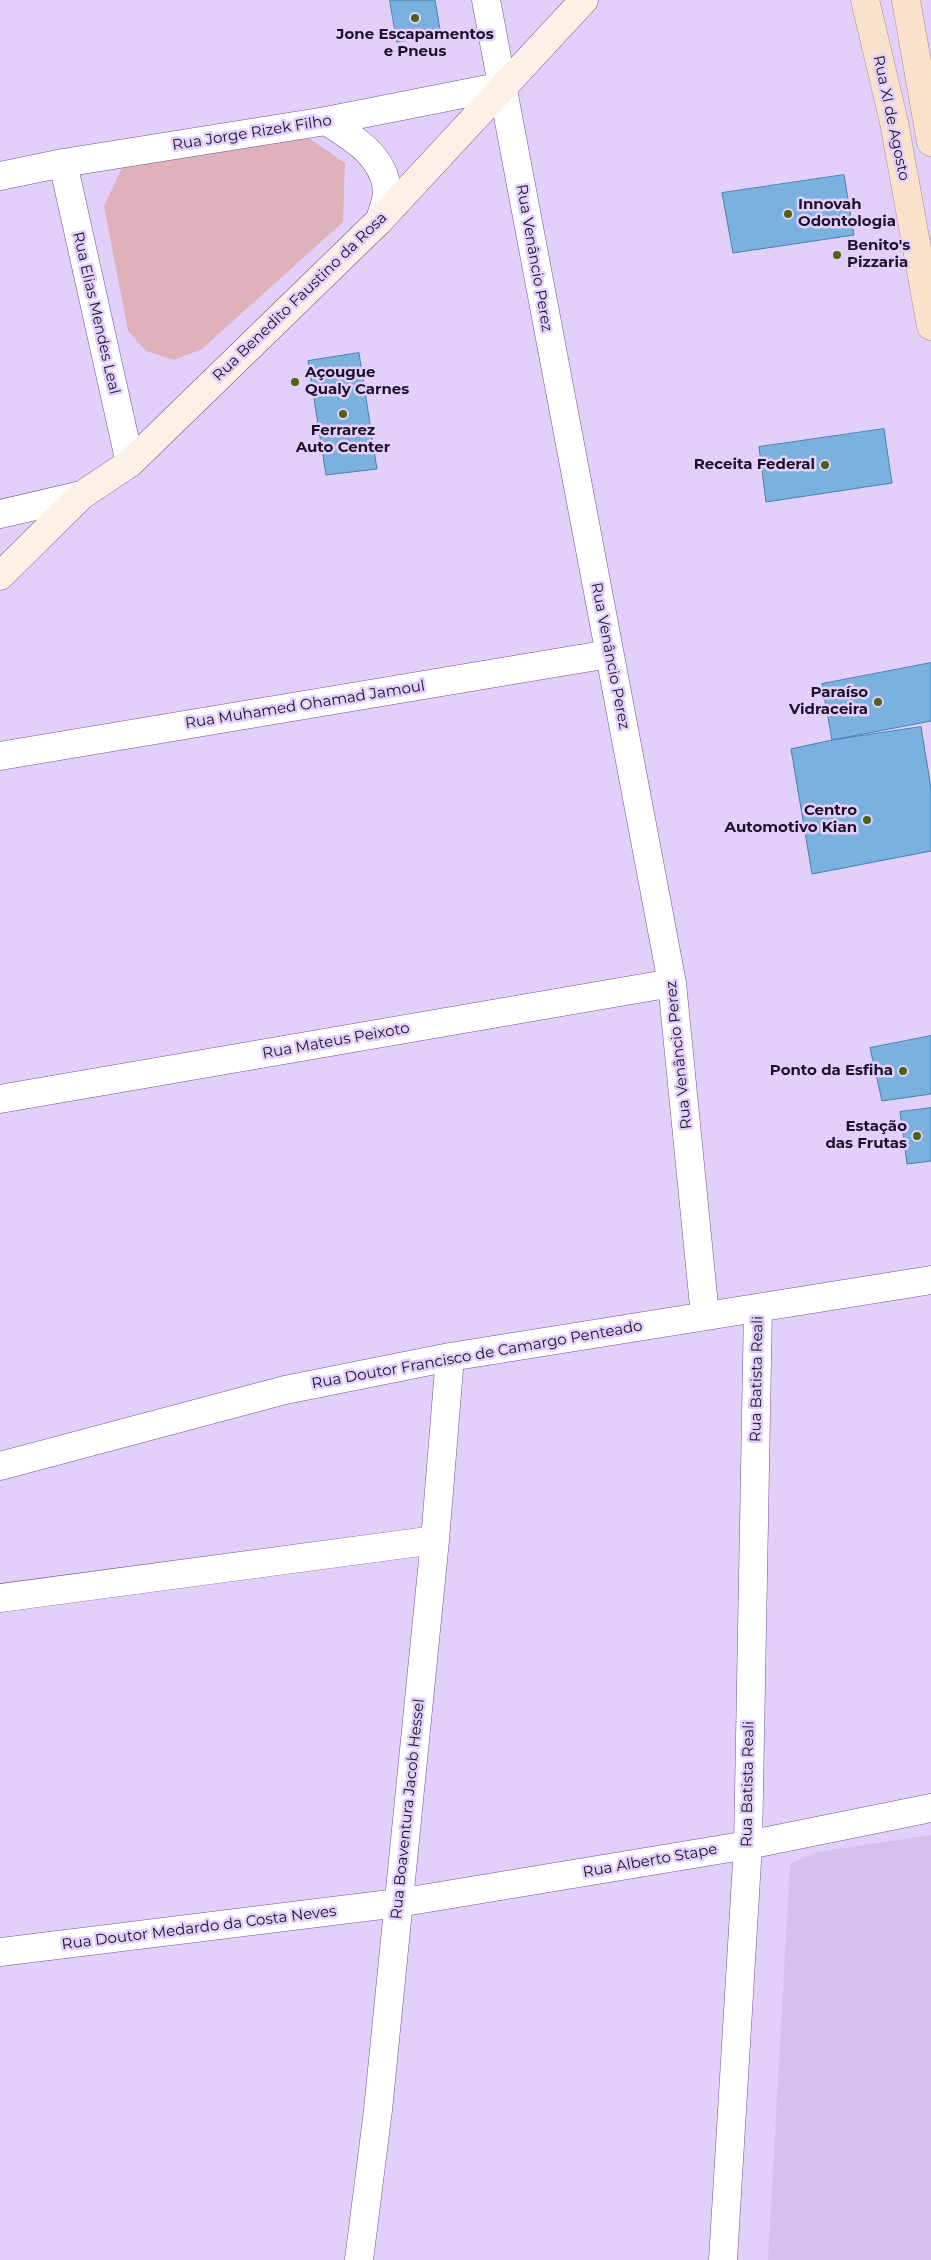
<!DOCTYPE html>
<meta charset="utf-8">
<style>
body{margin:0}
canvas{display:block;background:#e2d0fa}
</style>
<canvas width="931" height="2260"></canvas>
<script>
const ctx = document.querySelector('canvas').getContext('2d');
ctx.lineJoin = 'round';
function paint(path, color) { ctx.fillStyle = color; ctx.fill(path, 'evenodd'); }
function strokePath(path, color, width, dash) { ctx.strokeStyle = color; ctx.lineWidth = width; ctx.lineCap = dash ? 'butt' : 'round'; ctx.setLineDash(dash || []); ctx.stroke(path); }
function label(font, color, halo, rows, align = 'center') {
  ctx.font = font + ' Montserrat,sans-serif'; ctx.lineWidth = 5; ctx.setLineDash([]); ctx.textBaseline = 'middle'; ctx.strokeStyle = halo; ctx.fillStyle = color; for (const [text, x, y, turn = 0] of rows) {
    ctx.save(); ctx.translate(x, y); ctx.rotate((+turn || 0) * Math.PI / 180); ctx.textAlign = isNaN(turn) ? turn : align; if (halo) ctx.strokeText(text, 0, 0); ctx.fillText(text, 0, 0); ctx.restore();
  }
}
paint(new Path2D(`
 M931 1835V2260H768L790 1864 817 1852Z`), '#d4c1ee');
paint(new Path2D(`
 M277 135 310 139 345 163 343 222 202 349 174 360 146 351 128 331 104 206 123 166Z`), '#dfb1ba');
const building = new Path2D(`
 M390 0H435L441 35 397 42Z
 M844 175 854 235 733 253 722 193Z
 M359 353 377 469 326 475 308 361Z
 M884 429 892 483 766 502 759 447Z
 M931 663V721L832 740 822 684Z
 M921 727 931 788V851L812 874 791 749 832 740Z
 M931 1036V1094L882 1101 870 1048Z
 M931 1108V1161L907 1164 900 1112Z`);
paint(building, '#7bb1de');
strokePath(building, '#4281b3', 1);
const minor = new Path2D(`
 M486 0 672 983 705 1316
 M326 121C353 138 383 155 387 189 388 198 382 212 380 220
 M63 163 130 463
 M0 176 63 163 326 121 503 86
 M0 514 82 495
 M0 756 609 654
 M0 1099 672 983
 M0 1466 285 1390 450 1357 931 1280
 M0 1598 435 1540
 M0 1952 398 1903 748 1845 931 1808
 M359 2260 378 2110 435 1540 450 1357
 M723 2260 748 1845 758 1308`);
const secondary = new Path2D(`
 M0 576 82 495 130 463 380 220 584 0`);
const primary = new Path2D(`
 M865 0 894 122 931 326
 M906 0 931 142`);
strokePath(minor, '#715492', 29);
strokePath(secondary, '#715492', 29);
strokePath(primary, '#aa8c7e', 29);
strokePath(minor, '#fff', 28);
strokePath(secondary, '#fcf1e6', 28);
strokePath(primary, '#fae2cd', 28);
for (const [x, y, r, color] of [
 [415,18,5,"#4c6311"],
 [788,214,5,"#4c6311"],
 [837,255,5,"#4c6311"],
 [295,382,5,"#4c6311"],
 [343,414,5,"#4c6311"],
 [825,465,5,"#4c6311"],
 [878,702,5,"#4c6311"],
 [867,820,5,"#4c6311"],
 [903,1071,5,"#4c6311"],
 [917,1136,5,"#4c6311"]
]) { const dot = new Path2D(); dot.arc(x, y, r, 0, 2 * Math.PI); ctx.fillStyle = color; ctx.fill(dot); strokePath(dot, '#e2d0fa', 2); }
label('bold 15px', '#1d112a', '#e2d0fa', [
 ["Jone Escapamentos",415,35,"center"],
 ["e Pneus",415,52,"center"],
 ["Innovah",798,205,"left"],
 ["Odontologia",798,222,"left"],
 ["Benito's",847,246,"left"],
 ["Pizzaria",847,263,"left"],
 ["Açougue",305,373,"left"],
 ["Qualy Carnes",305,390,"left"],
 ["Ferrarez",343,431,"center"],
 ["Auto Center",343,448,"center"],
 ["Receita Federal",815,465],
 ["Paraíso",868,693],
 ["Vidraceira",868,710],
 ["Centro",857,811],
 ["Automotivo Kian",857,828],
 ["Ponto da Esfiha",893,1071],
 ["Estação",907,1127],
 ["das Frutas",907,1144]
], 'right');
label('15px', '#1d112a', '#e2d0fa', [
 ["Rua XI de Agosto",891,118,78],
 ["Rua Jorge Rizek Filho",252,133,-9],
 ["Rua Venâncio Perez",534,258,80],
 ["Rua Benedito Faustino da Rosa",300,297,-44],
 ["Rua Elias Mendes Leal",96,313,77],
 ["Rua Venâncio Perez",610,656,79],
 ["Rua Muhamed Ohamad Jamoul",305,705,-9],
 ["Rua Mateus Peixoto",336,1041,-10],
 ["Rua Venâncio Perez",679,1055,-96],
 ["Rua Doutor Francisco de Camargo Penteado",477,1355,-10],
 ["Rua Batista Reali",757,1379,-89],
 ["Rua Batista Reali",748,1784,-89],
 ["Rua Boaventura Jacob Hessel",408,1809,-84],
 ["Rua Alberto Stape",650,1861,-10],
 ["Rua Doutor Medardo da Costa Neves",199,1928,-7]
]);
</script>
